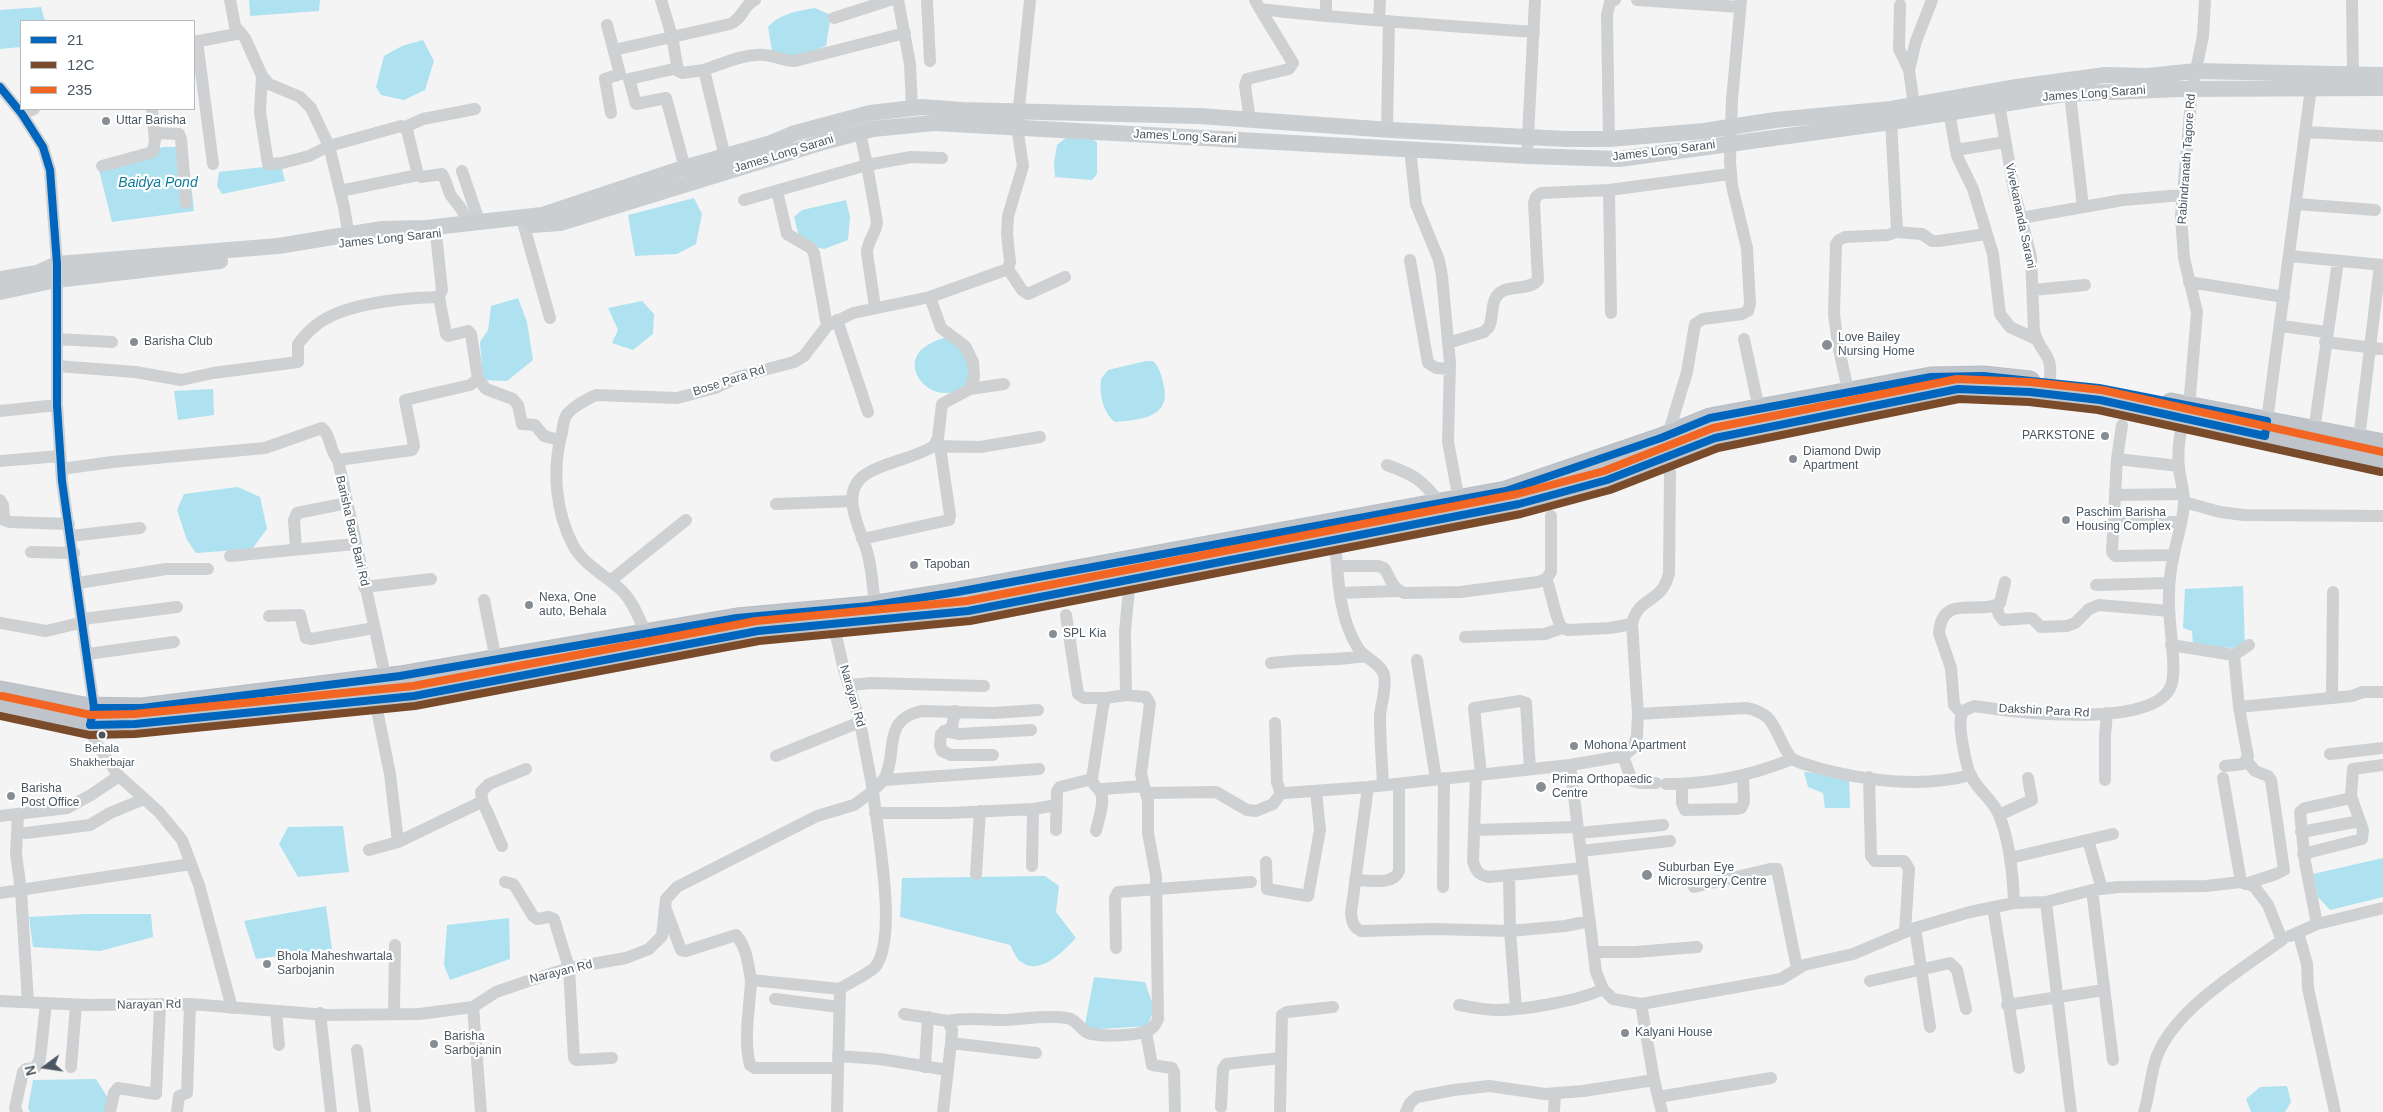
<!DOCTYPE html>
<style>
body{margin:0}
#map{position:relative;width:2383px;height:1112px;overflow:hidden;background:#f4f4f4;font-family:Arial,sans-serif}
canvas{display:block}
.legend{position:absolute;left:20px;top:20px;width:175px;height:90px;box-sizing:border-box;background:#fff;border:1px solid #b7bbc0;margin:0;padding:6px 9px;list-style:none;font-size:15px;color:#4a5661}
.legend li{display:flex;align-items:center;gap:10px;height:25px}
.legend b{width:25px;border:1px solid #b7bbc0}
.north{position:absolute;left:20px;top:1042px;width:50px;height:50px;-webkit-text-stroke:4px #fff;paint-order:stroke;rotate:256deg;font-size:14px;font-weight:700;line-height:20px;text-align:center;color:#4a5661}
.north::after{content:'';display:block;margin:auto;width:18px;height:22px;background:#4a5661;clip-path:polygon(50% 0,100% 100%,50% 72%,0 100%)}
</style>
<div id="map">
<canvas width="2383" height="1112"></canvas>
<ul class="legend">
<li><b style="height:6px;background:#0065bd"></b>21</li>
<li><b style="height:6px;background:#7a4b2a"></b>12C</li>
<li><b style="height:6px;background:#f26522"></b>235</li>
</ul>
<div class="north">N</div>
</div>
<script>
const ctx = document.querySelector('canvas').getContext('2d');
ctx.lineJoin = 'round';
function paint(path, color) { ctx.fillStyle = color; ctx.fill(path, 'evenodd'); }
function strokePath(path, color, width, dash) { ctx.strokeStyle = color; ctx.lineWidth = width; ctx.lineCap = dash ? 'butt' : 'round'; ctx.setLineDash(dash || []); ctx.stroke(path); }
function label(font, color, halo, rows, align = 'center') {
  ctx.font = font + ' Arial,sans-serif'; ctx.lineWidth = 4.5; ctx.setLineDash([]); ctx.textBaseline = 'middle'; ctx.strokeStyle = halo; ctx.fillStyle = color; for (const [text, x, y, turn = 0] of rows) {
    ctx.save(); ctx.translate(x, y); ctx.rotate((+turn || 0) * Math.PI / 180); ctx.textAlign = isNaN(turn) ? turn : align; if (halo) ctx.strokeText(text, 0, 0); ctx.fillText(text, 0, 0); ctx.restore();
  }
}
paint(new Path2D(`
 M249 0H320L319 11 250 16Z
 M41 7 45 21H21V47L0 49V10Z
 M815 8 831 15 826 46 809 53 783 58 772 51 768 27C781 13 797 11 815 8Z
 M423 40 434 61 425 90 404 100 381 95 376 87 384 56 402 46Z
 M1067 137 1091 139 1097 142V174L1092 180 1055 177 1054 163 1057 145Z
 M163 147H187L194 211 112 222 99 170Z
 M281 165 285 181 222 194 217 186 219 172Z
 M694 198 702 214 696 244 677 254 635 256 628 215Z
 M846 200 850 217 848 240 824 249 801 244 794 217 802 210Z
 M518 298 527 322 533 360 507 381 483 380 480 342 488 330 491 306Z
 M642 301 654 314 653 334 633 350 612 343 618 330 608 308Z
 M948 337 957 342 971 370 966 386C960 389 953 393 947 393 927 395 904 370 920 351 927 344 938 339 948 337Z
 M1146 361H1153C1160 368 1162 377 1164 387 1171 418 1138 420 1115 422 1103 413 1099 393 1101 379L1108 370Z
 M213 389 214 415 178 420 174 391Z
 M238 487 260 497 267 529 252 549 196 553 187 540 177 510 184 494Z
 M2243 586 2245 648 2193 647 2192 631 2183 628 2185 589Z
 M1804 772 1849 776 1850 808H1825L1823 793 1808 787Z
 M343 826 349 872 298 877 279 844 288 827Z
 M2383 858V897L2330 910 2318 897 2313 874Z
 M1045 876 1059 886 1056 912 1076 938C1063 951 1041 976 1021 962 1016 959 1013 950 1010 945L900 917 902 878Z
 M326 906 332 949 256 959 244 921Z
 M83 914H151L153 937 100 951 33 947 29 917Z
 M509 918 510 959 450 980 444 965 447 925Z
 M1094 977 1145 982 1154 1008 1148 1026 1084 1030Z
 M96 1079 110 1101 105 1112H30L28 1108 33 1080Z
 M2287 1086 2291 1102 2285 1112H2251L2246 1099 2260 1087Z`), '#aee2f0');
const highway = new Path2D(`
 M2171 403 2383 444
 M0 691 84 707 142 708 400 676 737 618 869 606 957 592 1506 491 1661 438 1710 418 1931 377 1983 376 2030 381
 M0 706 90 725 135 724 414 696 758 631 968 611 1519 504 1607 480 1667 455 1715 438 1958 389 2030 392 2100 400 2383 462`);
strokePath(highway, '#b9bec3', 21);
strokePath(new Path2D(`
 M230 0 235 26 245 38 262 76 269 84 300 97 311 108 329 146 344 207 350 243
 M661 0 672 36 678 71 682 73 704 70
 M898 0 910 64 912 108
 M927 0 930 61
 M1255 0 1260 9C1351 20 1443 25 1534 32
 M1637 0 1740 7
 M1741 0 1732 100 1730 162 1732 186 1747 248 1750 304 1748 311 1742 314 1703 319 1695 324 1687 372 1668 435 1667 455 1670 474 1669 573C1662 605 1638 595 1632 624L1638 714 1637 736 1633 748 1623 756 1570 765 1596 972 1603 989 1613 999 1641 1004 1781 979 1804 965 1853 954 1915 928 1970 912 2014 903 2046 902 2092 890 2119 887 2206 886 2241 882 2254 886 2268 905 2282 940C2241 970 2176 1008 2157 1056 2150 1074 2150 1094 2144 1112
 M2352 0 2353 75
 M1900 5 1899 49 1909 70
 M1326 15V0
 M834 18 890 0
 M1379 20 1380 0
 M607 25 620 74 605 79 611 113
 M197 41 213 164
 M194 42 241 33
 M614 50 730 24C743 19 743 5 755 0
 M678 68 629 79 636 104 666 98 685 168
 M262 76 260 112 268 164 282 163 309 156 329 146 401 126 407 130 418 175 421 177 442 174C446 180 447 187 450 194 456 204 465 209 466 223
 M0 87 22 114 43 147 50 170 57 264V405L62 481 94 708 90 725 95 741 119 776 91 795 67 808 0 816
 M2070 94 2083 207
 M1999 104 2014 190 2031 257 2034 331C2040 355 2055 353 2049 383
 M1914 105 1909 70 1916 41 1932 0
 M1949 112 1957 156 1973 189 1993 254 2000 314 2010 327 2036 339
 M22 114 34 109
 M1250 120 1245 86 1247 79 1289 69 1293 63 1260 9
 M405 127 423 119 475 109
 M1387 130 1389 21
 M2306 132 2381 136
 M154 133 179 134 181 139 186 203
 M860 133 867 165 911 157 942 158
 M1609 139 1607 15 1610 2 1615 0
 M1410 149 1416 204 1439 260 1442 276 1450 363 1448 442 1459 500
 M1956 150 2005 142
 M1527 156 1535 0
 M725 157 704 70C722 64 745 53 765 55 776 56 784 61 795 61L905 33
 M102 166 153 152 155 140 152 109
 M462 171 479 221
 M1609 190 1611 313
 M340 191 418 175
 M777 191 787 234 811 248 814 253 827 326
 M744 200 867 165 877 222C876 234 867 241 867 253L875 307
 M2297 204 2375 210
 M2021 218 2123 200 2182 195
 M524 226 550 318
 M1896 232 1922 234 1932 241H1939L1986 234
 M2290 256 2383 265
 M1410 260 1428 363 1436 368 1450 369
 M1008 269 1022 290 1028 294 1065 277
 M2189 282 2284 297
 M2033 290 2085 285
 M837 320 868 412
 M2281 326 2326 332
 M57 339 112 342
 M1744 339 1759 409
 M2325 342 2383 349
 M1448 343 1484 332 1489 327C1493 318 1491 308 1495 299 1502 282 1528 293 1538 280L1534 203 1536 197 1541 193 1609 190 1730 174
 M57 366 135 372 181 380 213 373 298 362V344C303 338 308 331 314 327 341 303 404 298 439 297
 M478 379 486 389 513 399 518 405 522 424 535 425 544 436 559 440
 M970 389 1004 384
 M1850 399 1838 345 1834 314 1836 244 1839 240 1845 237 1888 235 1896 232 1897 229 1891 122
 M2189 407 2197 312 2184 258 2181 216 2192 89 2203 36 2205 0
 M0 411 57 405
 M2122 425 2117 459 2112 552 2115 556 2173 555
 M2266 428 2311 88
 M2314 431 2338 261
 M2359 439 2380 265
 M934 446 980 447 1040 437
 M2117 459 2179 466
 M0 461 60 456
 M1387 465C1415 475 1422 480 1440 503
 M61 469 112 462 265 448 322 428C331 435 329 450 338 460
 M2115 495 2183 494
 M0 500 3 505 4 520 10 522 69 524
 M2184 502 2220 512 2244 515 2383 516
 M776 504 852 501
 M2113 522H2181
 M71 536 140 528
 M862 539 949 520 950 515 940 447
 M1335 540C1338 575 1338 617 1358 648 1364 658 1381 663 1384 675 1387 687 1381 703 1380 716 1380 739 1382 763 1383 785
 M296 549 294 520 297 513 347 503
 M31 552 74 553
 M230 556 355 544
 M1337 566H1378L1384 568C1391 578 1391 588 1404 593L1460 592 1538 582 1546 579 1551 572V516
 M1546 579C1552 592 1555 619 1562 628L1568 630 1610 628 1632 624
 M610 581 686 520
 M78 583 166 569H208
 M2096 585 2169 583
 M364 587 431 579
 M1340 593 1397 591
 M484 600 496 660
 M875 605C873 588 872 571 868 555 862 530 837 493 866 474 887 461 913 459 934 446L938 438 942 404 970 389 974 377 973 362 965 346 941 328 930 297
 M1996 605 1999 615 2003 620 2030 618 2033 619 2041 627 2067 626 2075 623 2089 609 2099 605 2169 611
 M1066 615 1078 694 1084 698H1106
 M269 616 300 615 306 638 311 639 374 628
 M83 619 177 607
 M0 623 46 631 84 622
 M646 634C639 618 632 599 619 588 604 575 584 564 574 547 555 512 552 469 562 432 563 426 564 418 567 414 575 405 586 400 596 395L677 398 715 388 738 377 794 362 804 356 827 326 853 313 930 297 1008 269 1010 262 1007 234 1008 216 1023 166 1017 127 1030 0
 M1465 637 1545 634 1562 628
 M2171 645 2234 655 2249 645
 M88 654 174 642
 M1417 660 1436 779
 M1271 663C1303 659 1334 661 1365 656
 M849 685 871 683 984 686
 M2332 697 2333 592
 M390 698 338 460 412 450 414 446 405 400 470 385 478 379 471 334 468 331 448 336 446 334 439 297 442 290 436 234
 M2239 707 2352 696 2363 692H2383
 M955 711 952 727 941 734 940 745 942 751 951 755H993
 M1638 714 1746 708C1774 713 1773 728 1786 750 1788 753 1790 757 1793 759 1800 764 1810 765 1818 768 1867 781 1922 788 1971 775
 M1962 714 1954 705 1951 668 1939 633C1942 592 1979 616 2000 603L2005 582
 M1275 723 1277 782 1280 791 1285 793 1368 787 1570 765
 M944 731 960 734 1031 730
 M2330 754 2383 748
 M776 756 860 722
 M1623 756 1632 781 1640 783H1656
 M2225 766 2243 764 2248 757 2239 707 2234 655
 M1481 774 1474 708 1520 701 1526 703 1530 769
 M1476 775 1473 861C1476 872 1479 875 1489 877L1583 868
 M119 776 159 812 182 840 199 885 232 1008
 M1869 777 1871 856 1875 861H1904L1909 869 1905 932
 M2223 778 2241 882
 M884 780 1039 769
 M2105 780V735L2107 713
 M1666 784C1711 784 1751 776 1792 759
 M1682 784V803L1685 810 1736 809 1741 808 1744 802 1743 776
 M1368 787 1351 913C1352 922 1353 927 1361 931L1435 929 1510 931 1565 926 1590 921
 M1100 792 1103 789 1143 786
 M1146 793 1216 792 1247 810 1256 811 1273 804 1282 792
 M483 804 481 792 489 784 526 769
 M1033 809 1057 805
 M875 813H949L1033 809 1032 866
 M18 815 16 854 21 891 28 1002
 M1999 815 2032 800 2028 778
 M1056 830 1057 791 1060 787 1092 779
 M1474 830 1578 827
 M1096 831C1098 821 1105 803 1101 793 1098 787 1093 786 1092 779L1103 706 1106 698 1126 695
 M2301 832 2360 821
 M26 833 90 825 110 813 144 799
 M1579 833 1663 825
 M2088 840 2102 889
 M398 842 479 803 483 804 486 809 502 846
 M369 850 398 842 390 774 375 700
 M1581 851 1670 841
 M2303 854 2362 839 2363 830 2351 796
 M2010 858 2113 834
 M1266 862 1267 889 1308 896 1320 830 1316 791
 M976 874 980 811
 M1509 875 1510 931 1516 1009
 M1355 880C1369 880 1393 886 1399 871V784
 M505 882 513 884 516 888 533 916 537 919 549 917 554 919 569 968 574 1058 576 1060 612 1058
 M2245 884 2276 874 2284 870 2271 780 2268 776 2255 771 2247 761
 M1443 887 1444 778
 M1694 887 1770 869H1777L1797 968
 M2092 890 2113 1060
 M0 893 191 864
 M2046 902 2071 1112
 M2014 903C2013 874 2010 842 1999 815 1993 799 1977 790 1970 774 1966 764 1957 724 1962 714 1964 709 1970 708 1974 706 2012 712 2154 730 2171 686 2178 668 2167 618 2169 595 2169 581 2171 567 2174 554 2177 537 2184 519 2184 501 2184 490 2180 479 2179 468 2177 451 2180 435 2183 419
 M1993 907 2019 1068
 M667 912 681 950 686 951 736 935C747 948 748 964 751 980L840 989
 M2317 924 2305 862 2300 812 2305 808 2347 799 2351 796 2353 769 2383 765
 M1915 928 1930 1027
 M2298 932 2307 964 2308 988 2335 1112
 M2290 936 2317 924 2383 908
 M1116 948 1115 898 1118 892 1251 882
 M1594 952H1635L1697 947
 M751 980C750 1007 743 1038 750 1065L755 1068H838
 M1870 981 1950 963 1957 970 1966 1009
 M775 999 839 1007
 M0 1001 87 1005 190 1004 327 1015 419 1014 473 1007 496 992 525 982 569 968 626 958 649 949 662 936 666 899 677 887 817 816 854 805 873 791 860 722 844 670 832 618
 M1641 1004 1654 1080 1662 1112
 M1459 1005C1471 1007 1484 1010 1497 1010 1523 1010 1579 1001 1603 989
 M2007 1005 2104 990
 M473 1007 481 1112
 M276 1011 279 1045
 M320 1013 331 1112
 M394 1014 395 945
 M904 1014 948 1021 952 1030 951 1043 1036 1053
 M948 1021C967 1017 986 1020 1005 1020 1026 1019 1046 1015 1067 1018 1076 1019 1080 1029 1088 1033 1099 1037 1139 1036 1149 1030 1154 1028 1156 1024 1158 1019L1156 876 1148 833V801L1141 774 1150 704 1146 697 1126 695 1125 631 1130 579
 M1146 1032 1152 1065 1172 1068 1174 1072 1175 1112
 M357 1050 365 1112
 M838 1056 880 1059 948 1070
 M71 1067 76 1005
 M925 1067 928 1017
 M1658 1097 1771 1078
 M1221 1107 1223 1069 1226 1064 1280 1058
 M17 1112 15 1108 23 1072 26 1069 35 1068 40 1059 46 1003
 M110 1112 114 1093 118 1088 156 1094 160 1005
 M177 1112 179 1096 187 1093 190 1004
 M837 1112 840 989C848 983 871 973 876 966 898 934 877 831 873 791 876 787 881 784 884 779 899 753 880 720 922 711L993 713 1038 710
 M943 1112 951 1043
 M1280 1112 1282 1015 1287 1012 1333 1007
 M1406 1112 1410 1103 1417 1097 1454 1090 1489 1086 1545 1094 1583 1091 1654 1080
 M1554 1112 1555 1093`), '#ced0d2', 12);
strokePath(new Path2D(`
 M533 225 560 223 820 143 873 129 934 123 1527 156 1619 159 1891 122 2065 94 2180 89 2383 88
 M0 279 37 273 57 264 278 246 382 229 426 228 542 215 680 169 771 143 795 133 870 113 922 107 962 110 1199 116 1391 130 1566 139H1609L1704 131 1775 120 1891 109 2017 87 2105 75 2147 76 2196 71 2383 75
 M0 292 56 280 220 261`), '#caced1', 16);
strokePath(highway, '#bec4c9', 19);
strokePath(new Path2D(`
 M0 87 22 114 43 147 50 170 57 264V405L62 481 94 708
 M1983 376 2099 388 2267 421 2265 436 2100 400 2030 392 1958 389 1715 438 1607 480 1519 504 968 611 758 631 414 696 135 724 90 725 94 708H142L400 676 737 618 869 606 957 592 1506 491 1661 438 1710 418 1931 377Z`), '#0065bd', 8);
strokePath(new Path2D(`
 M0 716 89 735 135 734 415 706 759 641 970 621 1521 514 1610 490 1718 448 1959 399 2029 402 2098 410 2381 472`), '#7a4b2a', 8);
strokePath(new Path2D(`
 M2 696 91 715 134 714 413 686 756 621 967 601 1517 494 1604 471 1713 428 1957 379 2030 382 2102 390 2383 452`), '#f26522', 8);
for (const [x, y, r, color] of [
 [106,121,5,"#868d94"],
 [134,342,5,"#868d94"],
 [1827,345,6,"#868d94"],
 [2105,436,5,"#868d94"],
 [1793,459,5,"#868d94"],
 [2066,520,5,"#868d94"],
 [914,565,5,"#868d94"],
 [529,605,5,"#868d94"],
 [1053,634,5,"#868d94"],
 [102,735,4.5,"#4a5661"],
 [1574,746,5,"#868d94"],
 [1541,787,6,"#868d94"],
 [11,796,5,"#868d94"],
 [1647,875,6,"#868d94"],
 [267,964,5,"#868d94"],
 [1625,1033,5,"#868d94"],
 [434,1044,5,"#868d94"]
]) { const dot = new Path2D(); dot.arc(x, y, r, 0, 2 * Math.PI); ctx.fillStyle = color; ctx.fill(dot); strokePath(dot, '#fff', 2); }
label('11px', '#4a5661', '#fff', [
 ["Behala",102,749],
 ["Shakherbajar",102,763]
]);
label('12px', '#4a5661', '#fff', [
 ["James Long Sarani",2094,94,-4],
 ["James Long Sarani",1185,137,3],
 ["James Long Sarani",1664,151,-7],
 ["James Long Sarani",784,154,-17],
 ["Rabindranath Tagore Rd",2187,159,-86],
 ["Vivekananda Sarani",2020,216,78],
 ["James Long Sarani",390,239,-6],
 ["Bose Para Rd",729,381,-18],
 ["Barisha Baro Bari Rd",352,531,77],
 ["Narayan Rd",852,696,74],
 ["Dakshin Para Rd",2044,711,3],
 ["Narayan Rd",561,972,-14],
 ["Narayan Rd",149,1005,-1]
]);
label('12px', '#4a5661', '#fff', [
 ["Uttar Barisha",116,121],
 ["Love Bailey",1838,338],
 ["Nursing Home",1838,352],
 ["Barisha Club",144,342],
 ["PARKSTONE",2095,436,"right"],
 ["Diamond Dwip",1803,452],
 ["Apartment",1803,466],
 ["Paschim Barisha",2076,513],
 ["Housing Complex",2076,527],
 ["Tapoban",924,565],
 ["Nexa, One",539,598],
 ["auto, Behala",539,612],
 ["SPL Kia",1063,634],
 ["Mohona Apartment",1584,746],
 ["Prima Orthopaedic",1552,780],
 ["Centre",1552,794],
 ["Barisha",21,789],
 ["Post Office",21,803],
 ["Suburban Eye",1658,868],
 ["Microsurgery Centre",1658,882],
 ["Bhola Maheshwartala",277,957],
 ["Sarbojanin",277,971],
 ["Kalyani House",1635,1033],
 ["Barisha",444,1037],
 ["Sarbojanin",444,1051]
], 'left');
label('italic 14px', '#0c7c9b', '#fff', [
 ["Baidya Pond",158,183]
]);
</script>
